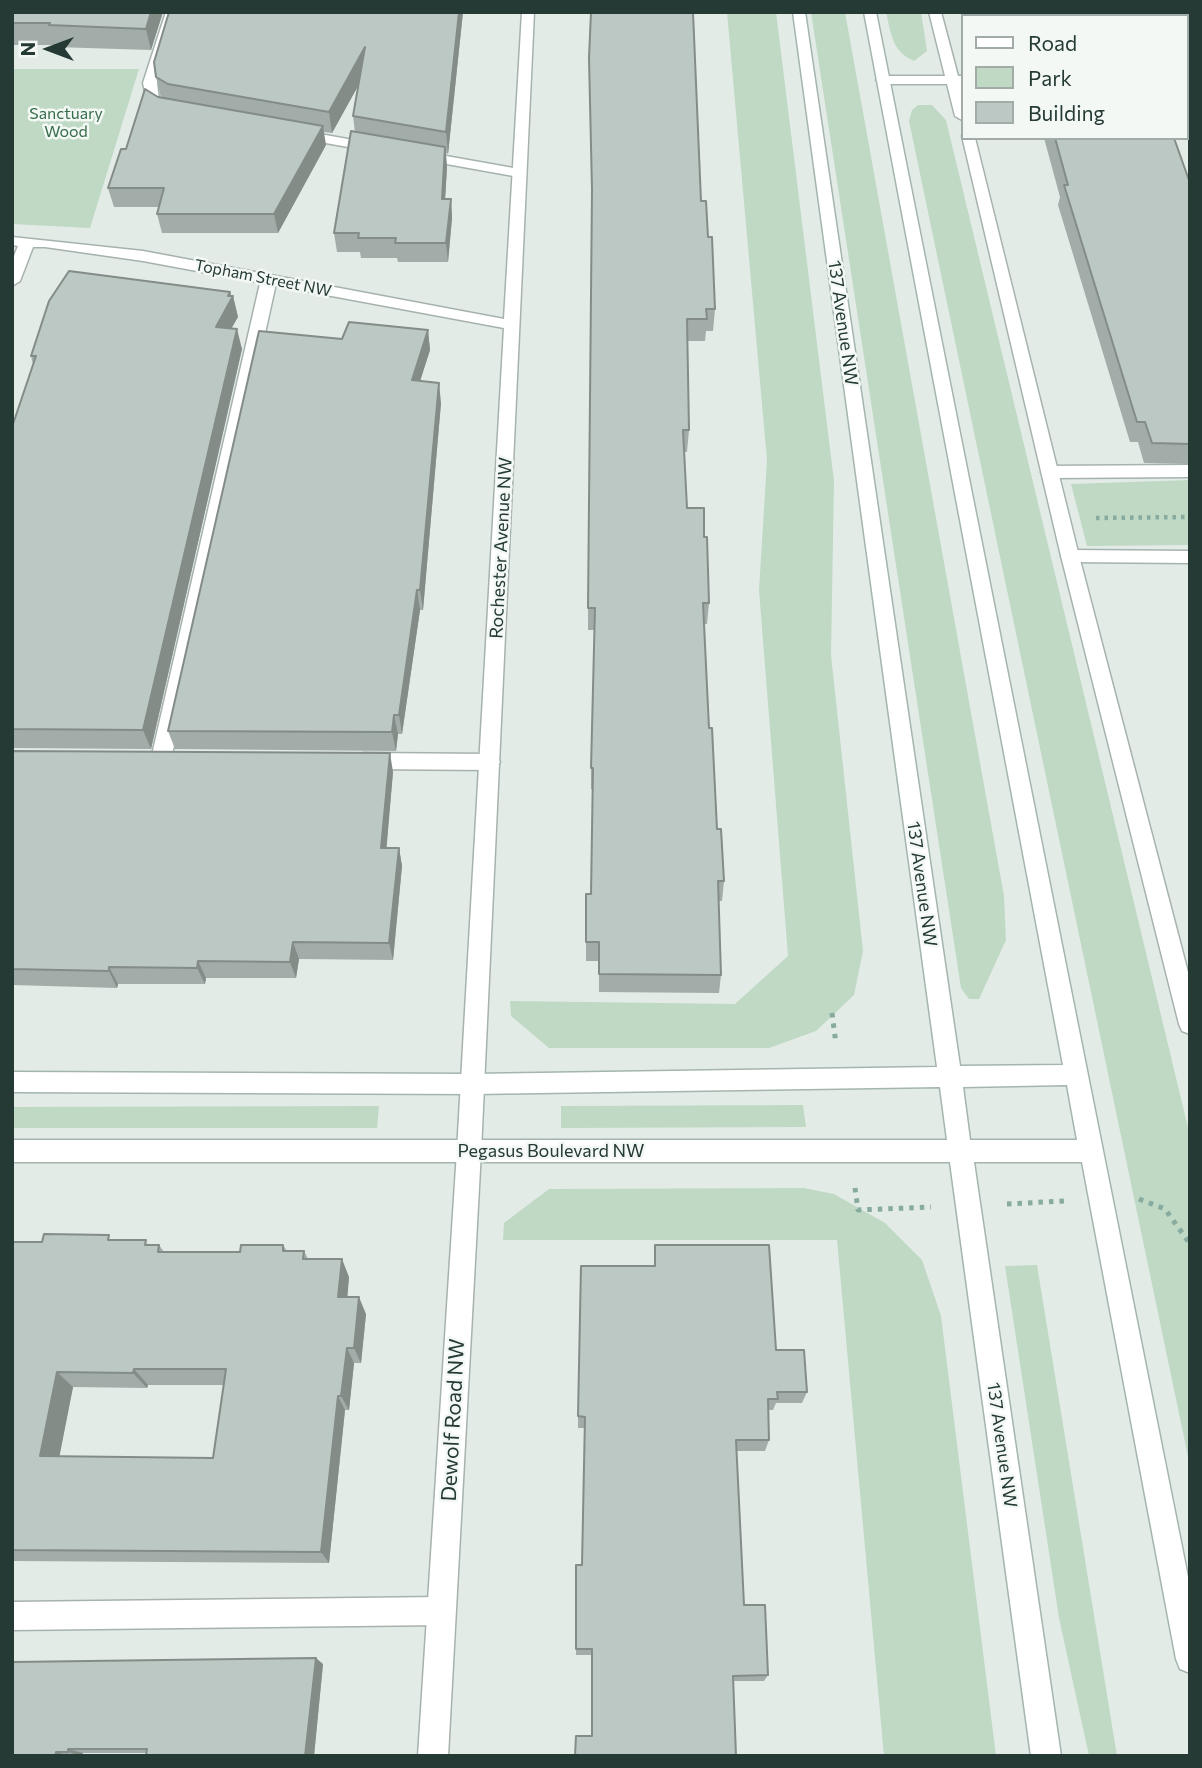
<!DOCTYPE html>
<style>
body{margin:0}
#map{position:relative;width:1202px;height:1768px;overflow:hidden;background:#e3ebe7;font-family:Commissioner,sans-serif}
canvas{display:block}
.frame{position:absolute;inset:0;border:14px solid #253a34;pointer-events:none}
.legend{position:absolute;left:961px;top:14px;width:228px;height:126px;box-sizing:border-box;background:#f3f8f5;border:2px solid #a1aca8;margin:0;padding:9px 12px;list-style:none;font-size:21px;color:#253a34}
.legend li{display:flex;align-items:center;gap:14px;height:35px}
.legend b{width:35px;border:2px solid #a1aca8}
.north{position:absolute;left:14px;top:14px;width:70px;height:70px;-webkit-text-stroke:5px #f3f8f5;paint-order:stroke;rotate:270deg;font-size:19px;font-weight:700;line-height:28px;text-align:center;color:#253a34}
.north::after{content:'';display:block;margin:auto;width:24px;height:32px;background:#253a34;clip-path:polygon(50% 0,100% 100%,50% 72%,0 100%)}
</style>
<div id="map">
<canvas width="1202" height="1768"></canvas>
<div class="frame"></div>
<ul class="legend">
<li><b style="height:9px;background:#fff"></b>Road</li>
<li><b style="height:19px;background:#bfd9c5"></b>Park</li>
<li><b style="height:19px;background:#bcc8c3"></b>Building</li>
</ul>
<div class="north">N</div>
</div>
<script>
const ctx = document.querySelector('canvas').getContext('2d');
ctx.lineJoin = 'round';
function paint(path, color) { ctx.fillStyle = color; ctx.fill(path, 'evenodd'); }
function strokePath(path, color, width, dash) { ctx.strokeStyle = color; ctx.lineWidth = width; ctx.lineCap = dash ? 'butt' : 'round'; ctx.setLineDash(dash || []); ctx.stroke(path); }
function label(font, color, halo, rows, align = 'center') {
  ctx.font = font + ' Commissioner,sans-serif'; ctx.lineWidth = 5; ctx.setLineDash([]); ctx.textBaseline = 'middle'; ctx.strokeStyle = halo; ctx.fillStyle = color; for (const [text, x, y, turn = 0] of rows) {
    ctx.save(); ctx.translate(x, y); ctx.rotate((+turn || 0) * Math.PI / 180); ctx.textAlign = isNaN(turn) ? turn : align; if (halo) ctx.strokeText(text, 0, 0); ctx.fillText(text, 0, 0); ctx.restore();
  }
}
paint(new Path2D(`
 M727 12H776L834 481 831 655 863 951 854 995 816 1031 769 1048H549L511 1016 510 1001 735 1004 788 956 759 590 767 460Z
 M811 12H845L1004 896 1006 940 979 999H969L961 988Z
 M886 12H921L927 51 914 61C892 51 891 34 886 12Z
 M12 69H139L90 228 12 224Z
 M918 105H932L946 120 1190 1136V1466L909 121 912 110Z
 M1190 480V545L1087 546 1071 484Z
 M803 1105 806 1127 561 1128V1106Z
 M379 1106 377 1128H12V1107Z
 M804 1188 834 1194 885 1223 922 1260 941 1316 996 1756H884L837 1240H503L504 1223 549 1189Z
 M1037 1265 1117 1756H1089L1059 1618 1005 1266Z`), '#bfd9c5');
const lane = new Path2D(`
 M166 12H178L157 83 159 100 176 111 169 115 148 105 143 83Z
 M1142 12H1154L1155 16H1143Z
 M1186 97 1190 98V112L1186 111Z
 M297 130 376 144 383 148 376 152 292 137 290 134Z
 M418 151 519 169 526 173 519 177 413 158 411 155Z
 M269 274 277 279 171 759 168 764 161 767 154 764 151 759 261 279Z
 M1190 465V477L1050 478 1041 472 1050 466Z
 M1070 550 1190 551V563L1070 562 1064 560 1061 556 1064 552Z
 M364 753 490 754 497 757 500 762 497 767 490 770 364 769 357 766 354 761 357 756Z
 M441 1597 451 1601 455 1611 451 1621 441 1625 12 1630V1602Z`);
const street = new Path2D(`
 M522 12H534L481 1151 448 1756H418L457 1151 504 328 143 261 45 247H33L20 281 12 286V261L18 246 12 245V237L143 251 504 319Z
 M929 12H941L958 76H962V120L955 116 947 84H883L876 80 883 76H945Z
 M1186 76H1190V84H1186Z
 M962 136 975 138 1079 556 1190 980V1034L1182 1031 1179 1024 1061 556Z`);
const secondary = new Path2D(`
 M793 12H805L960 1066 1063 1065 864 12H876L1190 1587V1673L1180 1669 1176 1659 1082 1162H974L1061 1756H1031L950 1162H12V1140H947L940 1087 473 1094 12 1092V1072L473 1074 937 1067ZM1067 1085 1077 1140H970L963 1087Z`);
strokePath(lane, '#a6b2ae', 3);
strokePath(street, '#a6b2ae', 3);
strokePath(secondary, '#a3b5ae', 3);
strokePath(new Path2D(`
 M1096 518 1190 517`), '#87ab9f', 4.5, [3.5, 5]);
strokePath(new Path2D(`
 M832 1013 836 1044
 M855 1188 858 1210 931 1207
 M1139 1199 1165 1209 1190 1244
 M1007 1204 1064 1201`), '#87ab9f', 5, [4.5, 6]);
paint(lane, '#fff');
paint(street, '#fff');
paint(secondary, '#fff');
paint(new Path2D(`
 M12 12H163L151 50 55 47V45H12Z
 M463 12 448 154 446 153 447 167 445 199H451L452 218 448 262H398L397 258H361L360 252H337L334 233 355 132 353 116 358 86 332 133 323 132 326 145 278 233H162L157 214 159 207H114L108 188 126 149 158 97 161 98 156 77Z
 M1014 12H1102L1104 16H1015Z
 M1044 138H1174L1190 183V464L1144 463 1138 442H1130L1058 205 1060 197Z
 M701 201 708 237 715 309 713 331H706L705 341H687L689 430 687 452H684L687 508 704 537 709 603 707 624H704L709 728 717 829 724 881 722 901H719L721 975 719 993 599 992V961H586V894H591L593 789H591V768L595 630H588V608Z
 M230 292 231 296H233L238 317 231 328 242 349 151 749 12 748V427L33 364 31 356Z
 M428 330 430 350 420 381 441 403 423 610H420L402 734H398L396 751 175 749 168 731 335 339Z
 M12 751 393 772 386 848H399L402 866 393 960 299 959 296 978H206L205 984H118L117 988 12 985Z
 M112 1240 159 1245 164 1252H240L283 1245 287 1251H304L308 1259 349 1277 347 1297 366 1314 361 1363H354L349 1410H345L329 1563 12 1561V1242H42ZM148 1385H224L213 1458 59 1456 73 1387 147 1388Z
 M655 1245 776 1350 807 1392 802 1403H776L773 1410H768L769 1440 765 1451H736L744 1605 768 1675 764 1681H734L592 1736V1655H576V1649L582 1565 585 1428H578V1416L654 1266Z
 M323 1664 314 1756H146V1753H83L82 1756H12Z`), '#a2aca8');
paint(new Path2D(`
 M151 12H163L151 50 146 29Z
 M459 12H463L448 154 446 132Z
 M365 47 368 68 332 133 329 112Z
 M323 126 326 145 278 233 274 214Z
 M445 147 447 167 444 218 442 199Z
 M451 199 452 218 448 262 446 243Z
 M230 292 232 299 233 296 238 317 221 347 216 327Z
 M237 329 242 349 151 749 143 730Z
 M428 330 430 350 414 400 412 380Z
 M439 383 441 403 423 610 420 590Z
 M417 590 420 610 402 734 399 715Z
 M394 715 398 734 396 751 392 732Z
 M390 753 393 772 385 866 381 848Z
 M399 848 402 866 393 960 389 943Z
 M293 942 299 959 296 978 290 962Z
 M198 961 206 978 205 984 197 968Z
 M109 967 118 984 117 988 109 971Z
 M342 1259 349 1277 346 1314 338 1297Z
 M359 1297 366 1314 361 1363 354 1348Z
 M347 1348 354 1363 349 1410 341 1396Z
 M134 1369 148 1385 147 1388 133 1373Z
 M57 1372 73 1387 57 1469 40 1456Z
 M338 1396 345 1410 329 1563 321 1552Z
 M316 1658 323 1664 314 1756H305Z
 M68 1749 83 1753 82 1756 68 1752Z
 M56 1752 70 1756H55Z`), '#848c88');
const building = new Path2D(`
 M12 12H151L146 29 49 25 50 23H12Z
 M169 12H459L446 132 353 116 365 47 329 112 168 84 156 77 154 62Z
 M591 12H693L701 201H706L708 237H712L715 309H706L707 319H687L689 430H683L687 508H704V537H707L709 603H703L709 728H712L717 829H721L724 881H718L721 975 599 974V942H586V894H591L593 768H591L595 608H588L592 190 589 58Z
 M1024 12H1102L1104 16H1025Z
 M145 89 158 97 323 126 274 214H157L164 188H108L121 149H126Z
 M351 131 445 147 442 199H451L446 243H395L396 238H358L359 233H334Z
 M1055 138H1174L1190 183V444L1152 443 1145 422H1137L1064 185H1068Z
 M69 271 230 292 228 296H233L216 327 237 329 143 730 12 729V427L36 356H31L49 301Z
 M349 322 428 330 412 380 439 383 420 590H417L399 715H394L392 732 168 731 259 331 342 339Z
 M12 751 390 753 381 848H399L389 943 293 942 290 962 198 961 197 968 109 967V971L12 969Z
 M44 1234 109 1235 108 1240H146L145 1245H159L158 1252H240L241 1245H283V1251H304L303 1259H342L338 1297H359L354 1348H347L341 1396H338L321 1552 12 1550V1242H42ZM134 1369H226L213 1458 40 1456 57 1372 133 1373Z
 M655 1245H769L776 1350H804L807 1392H777L778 1399H768L769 1440H736L744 1605H765L768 1675 733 1676 736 1756H575L576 1736H592V1649H576V1565H582L585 1417 578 1416 581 1266H655Z
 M316 1658 305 1756H146L147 1749H68V1752H56L55 1756H12V1662Z`);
paint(building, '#bcc8c3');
strokePath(building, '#848c88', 2);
label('16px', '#346c48', '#f3f8f5', [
 ["Sanctuary",66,114],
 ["Wood",66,132]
]);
label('16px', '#253a34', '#f3f8f5', [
 ["Topham Street NW",263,278,11]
]);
label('18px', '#253a34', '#f3f8f5', [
 ["137 Avenue NW",843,323,82],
 ["Rochester Avenue NW",501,548,-87],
 ["137 Avenue NW",922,884,82],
 ["Pegasus Boulevard NW",551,1151],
 ["137 Avenue NW",1002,1445,82]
]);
label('21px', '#253a34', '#f3f8f5', [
 ["Dewolf Road NW",453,1420,-87]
]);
</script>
